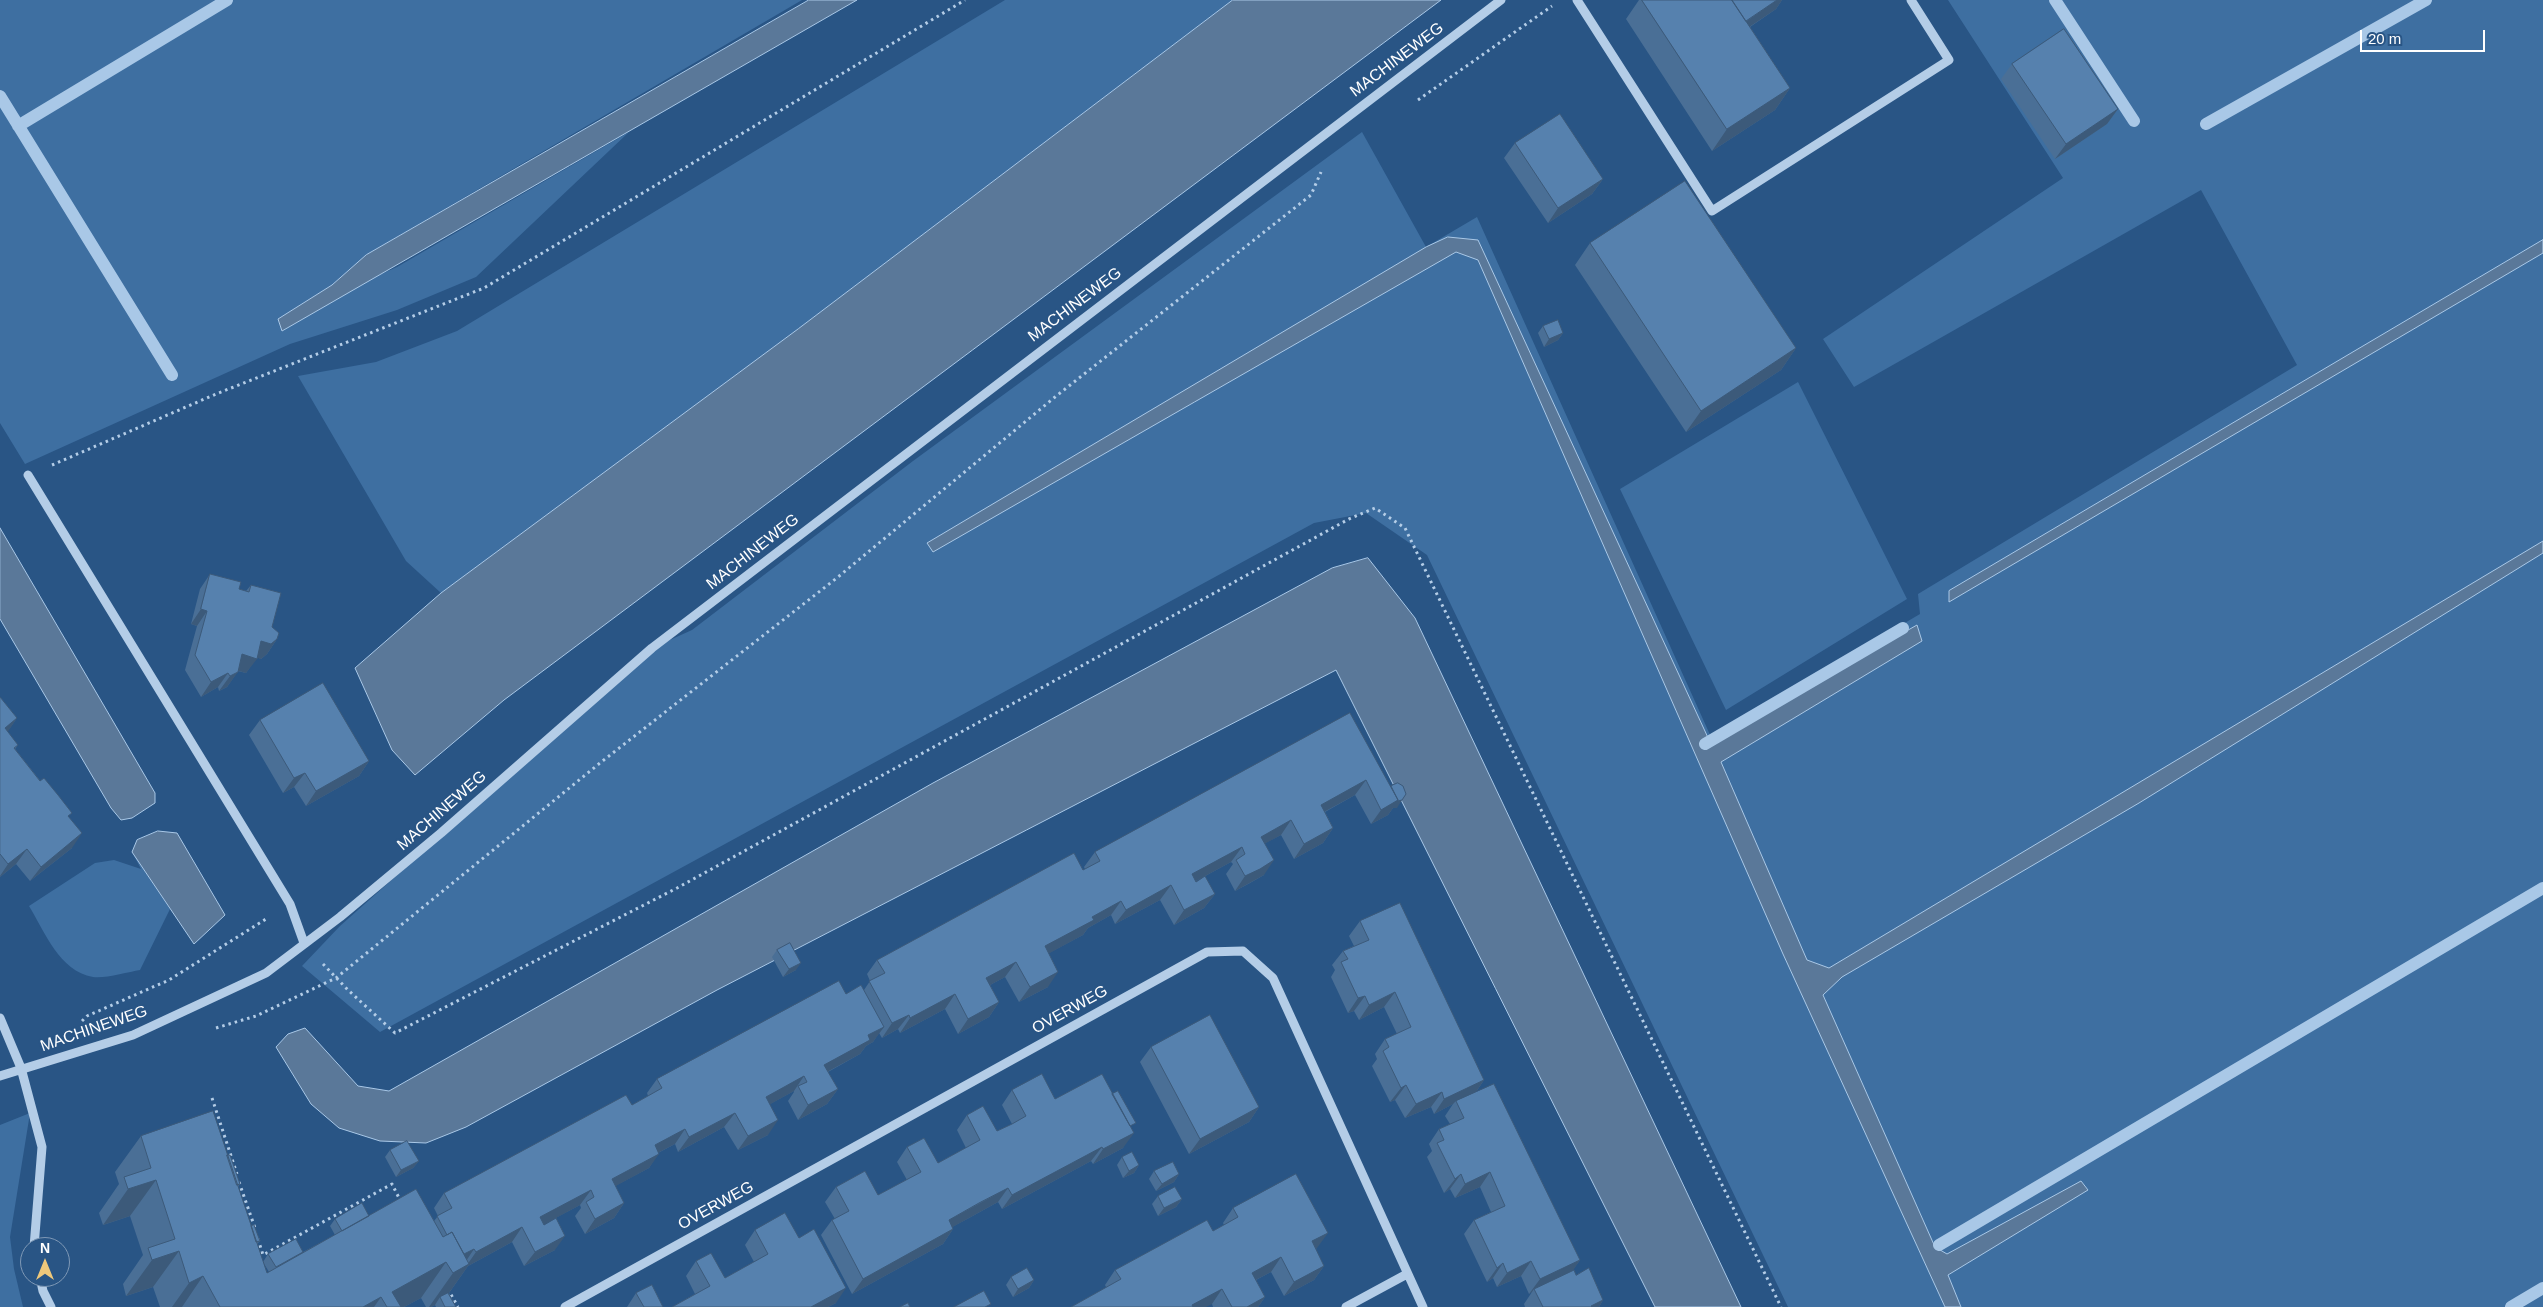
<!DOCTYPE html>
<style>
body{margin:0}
#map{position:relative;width:2543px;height:1307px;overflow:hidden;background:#295585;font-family:Arial,sans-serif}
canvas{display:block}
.north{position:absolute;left:20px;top:1237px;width:50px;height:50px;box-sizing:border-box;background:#295585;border:1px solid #7f99b6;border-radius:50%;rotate:0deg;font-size:14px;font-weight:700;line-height:20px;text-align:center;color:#fff}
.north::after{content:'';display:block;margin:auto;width:18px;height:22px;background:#eec87b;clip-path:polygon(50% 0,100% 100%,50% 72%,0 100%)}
.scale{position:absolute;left:2360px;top:30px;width:125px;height:22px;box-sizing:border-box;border:2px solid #fff;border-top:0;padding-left:6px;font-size:15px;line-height:18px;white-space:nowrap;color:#fff;-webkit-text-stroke:4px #295585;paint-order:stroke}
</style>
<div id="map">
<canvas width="2543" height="1307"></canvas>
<div class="north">N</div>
<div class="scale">20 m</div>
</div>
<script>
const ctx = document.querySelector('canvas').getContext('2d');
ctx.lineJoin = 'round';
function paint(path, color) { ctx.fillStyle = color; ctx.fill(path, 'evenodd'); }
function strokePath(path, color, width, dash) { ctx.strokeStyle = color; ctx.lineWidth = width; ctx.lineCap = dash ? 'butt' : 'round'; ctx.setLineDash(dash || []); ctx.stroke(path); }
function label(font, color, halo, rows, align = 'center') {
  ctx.font = font + ' Arial,sans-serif'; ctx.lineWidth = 4; ctx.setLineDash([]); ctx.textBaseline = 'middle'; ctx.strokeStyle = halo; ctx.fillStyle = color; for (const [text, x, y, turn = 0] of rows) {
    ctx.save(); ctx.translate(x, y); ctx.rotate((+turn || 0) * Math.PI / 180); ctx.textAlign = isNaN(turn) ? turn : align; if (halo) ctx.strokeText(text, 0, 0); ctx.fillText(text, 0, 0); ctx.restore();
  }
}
paint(new Path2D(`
 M0 0H802L366 255 332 285 278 319 397 267 629 132 476 277 397 310 290 344 25 464 0 423Z
 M1005 0H1233L798 329 441 593 406 561 298 376 376 362 457 331Z
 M1948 0H2543V1307H1788L1427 555 1366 513 1314 523 380 1032 302 966 340 926 652 648 692 630 913 461 1362 132 1426 247 1477 217 1711 737 1920 614 1918 594 2297 365 2201 190 1854 387 1823 339 2063 178Z
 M1798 382 1907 599 1726 710 1620 489Z
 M132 852 170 909 140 970C128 972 104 979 93 977 59 971 45 932 29 906L95 863 114 860 141 869Z
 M30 1113 10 1237 14 1269 23 1307H0V1125Z`), '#3e6fa1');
const water = new Path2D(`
 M809 0H857L282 331 278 319 332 285 366 255Z
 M1233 0H1441L504 700 415 775 392 750 355 668 441 593 798 329Z
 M1448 237 1478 240 1710 742 1917 625 1922 641 1721 762 1807 960 1829 968 2543 541V553L2139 803 1842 977 1823 995 1935 1247 1947 1254 2081 1181 2088 1190 1948 1275 1961 1307H1945L1783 954 1478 260 1456 252 933 552 927 543 1426 247Z
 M2543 240V253L1949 602V591Z
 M0 528 155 793V803L132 818 121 820 111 808 0 619Z
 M1368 558 1415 618 1741 1307H1655L1336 670 717 990 466 1127 426 1143 380 1141 339 1128 311 1104 276 1047 288 1034 305 1028 358 1086 389 1091 933 783 1332 568Z
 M158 831 177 833 225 915 194 944 132 852 137 840Z`);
paint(water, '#5a7899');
strokePath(water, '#a9c8e7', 1);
strokePath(new Path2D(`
 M2055 0 2134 121
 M0 96 172 375
 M2206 124 2426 0
 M18 126 227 0
 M1705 744 1903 628
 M1939 1245 2543 888
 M2511 1307 2543 1288`), '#a9c8e7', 12);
strokePath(new Path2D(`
 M1418 100 1552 6
 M52 465 216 394 484 288 965 0
 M323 964 348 990 395 1033 677 888 1349 519 1375 508 1405 528 1781 1307
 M82 1021 87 1016 169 980 266 919
 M216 1028 256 1016 336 978 600 763 838 577 1055 397 1311 195 1321 172
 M212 1098 237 1174
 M239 1182 255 1228
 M258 1239 263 1255 392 1184 401 1202
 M448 1289 458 1307`), '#b4cde7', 3, [2.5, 4]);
strokePath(new Path2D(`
 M1577 0 1712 211 1949 60 1911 0
 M28 475 290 904 304 943
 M0 1018 21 1068 42 1147 34 1247
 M0 1076 133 1035 266 973 340 917 441 833 652 648 1501 0
 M40 1277 43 1291 51 1307
 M565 1307 1207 952 1243 951 1273 978 1423 1307
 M1346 1307 1407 1274`), '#b4cde7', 9);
paint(new Path2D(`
 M1639 0H1782L1776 9 1750 27 1790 88 1775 110 1712 151 1626 19Z
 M2012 64 2118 109 2107 124 2055 159 2001 79Z
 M1515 143 1603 179 1592 194 1548 223 1504 158Z
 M1590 243 1796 348 1781 370 1686 432 1575 265Z
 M1543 326 1563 333 1558 340 1544 347 1538 333Z
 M210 574 239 589 246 591 251 585 272 627 277 639 267 654 261 659 257 657 246 673 238 671 227 687 219 691 218 687 201 697 185 670 197 626 191 624 200 589Z
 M0 697 17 718 7 732 18 745 15 749 69 817 72 848 30 881 16 864 0 877Z
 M1350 713 1397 808H1393L1388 815 1371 824 1355 795 1325 812 1333 828 1323 843 1294 859 1281 835 1265 843 1264 875 1250 883 1235 891 1226 874 1233 864 1231 862 1196 881 1215 894 1204 908 1174 925 1160 900 1115 924 1111 915 1088 928 1083 935 1049 953 1048 987 1019 1002 1005 977 990 985 999 1002 989 1017 958 1034 945 1009 900 1033 898 1029 882 1038 879 1033 873 1042 866 1046 860 1054 828 1072 838 1089 827 1104 798 1120 788 1101 794 1092V1091L770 1104 768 1135 738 1150 724 1127 678 1152 675 1144 658 1153 649 1168 615 1186 624 1203 614 1218 585 1234 575 1216 581 1208 580 1205 544 1224 555 1250 524 1266 512 1242 468 1266 449 1293 456 1307H436L435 1305 431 1307H426L421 1298 404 1307H160L153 1287 126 1296 123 1284 143 1255 130 1216 103 1225 99 1213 119 1184 115 1172 141 1136 227 1155 240 1184 238 1187 251 1226 260 1241 257 1244 267 1273 269 1272 263 1262 268 1254 303 1252 335 1235 330 1226 335 1219 369 1216 434 1221 438 1216 434 1208 444 1193 632 1105 648 1096 647 1093 657 1079 846 994 864 990 870 981 867 974 877 960 1083 870 1085 869 1084 867 1095 852Z
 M260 720 369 761 359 776 306 806 294 787 283 793 249 735Z
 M1360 921 1484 1080 1476 1092 1580 1260 1572 1271 1603 1300 1599 1307H1525L1524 1304 1532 1292 1529 1294 1521 1276 1497 1287 1493 1278 1487 1282 1464 1234 1474 1220 1491 1212 1480 1187 1455 1198 1450 1189 1444 1193 1427 1157 1432 1151 1429 1144 1439 1129 1450 1124 1445 1116 1453 1104 1434 1114 1431 1107 1405 1118 1395 1100 1390 1102 1372 1066 1377 1059 1375 1054 1385 1039 1397 1034 1384 1007 1359 1020 1354 1011 1348 1013 1331 977 1335 970 1332 965 1343 951 1354 946 1349 936Z
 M777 950 796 970 783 977 772 957Z
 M1151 1047 1259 1107 1249 1122 1189 1154 1140 1062Z
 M1012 1090 1055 1099 1131 1129 1123 1148 1093 1164 1091 1161 1002 1209 998 1202 969 1218 952 1227 953 1229 943 1244 852 1294 821 1235 832 1220 835 1219 825 1202 836 1187 878 1195 907 1180 897 1162 907 1147 938 1163 966 1148 957 1130 967 1115 997 1131 1012 1124 1002 1105Z
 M390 1150 419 1161 413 1168 396 1177 385 1157Z
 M1122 1157 1139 1165 1134 1173 1123 1178 1117 1165Z
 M1154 1171 1179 1174 1174 1182 1156 1191 1149 1179Z
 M1158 1196 1182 1199 1176 1207 1158 1216 1152 1204Z
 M1233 1208 1317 1248 1315 1249 1324 1266 1314 1280 1284 1296 1271 1272 1256 1280 1265 1297 1258 1307H1213L1212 1304 1106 1287 1105 1285 1115 1270 1213 1231 1224 1225 1223 1223Z
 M755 1230 799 1238 836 1303 828 1307H672L695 1294 686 1276 696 1261 725 1278 754 1262 745 1245Z
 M1011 1277 1034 1280 1029 1288 1013 1297 1006 1285Z
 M636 1293 663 1307H627Z`), '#4a6f96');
paint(new Path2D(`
 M1777 0H1782L1776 9 1733 38 1744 23Z
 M1790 88 1775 110 1712 151 1727 129Z
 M2118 109 2107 124 2055 159 2066 144Z
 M1603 179 1592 194 1548 223 1558 208Z
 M1563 333 1558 340 1544 347 1549 339Z
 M1796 348 1781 370 1686 432 1701 411Z
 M201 609 207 611 197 626 191 624Z
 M277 639 267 654 261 659 250 655 261 641Z
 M242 654 257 659 246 673 232 669Z
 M238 672 227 687 219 691 230 676Z
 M228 673 218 687 201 697 211 682Z
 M17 718 7 733 5 728Z
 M369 761 359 776 306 806 316 791Z
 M305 773 294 787 283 793 294 778Z
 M1366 780 1355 795 1311 819 1321 805Z
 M1402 800 1397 808H1393L1388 815 1371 824 1381 810 1395 801Z
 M1291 820 1281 835 1251 851 1261 837Z
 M1333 828 1323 843 1294 859 1304 844Z
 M82 833 72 848 30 881 41 867Z
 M1242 847 1231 862 1181 889 1192 874Z
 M27 849 16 864 0 877V876L8 864Z
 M1274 860 1264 875 1235 891 1245 876Z
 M1171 885 1160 900 1115 924 1126 910Z
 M1215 894 1204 908 1174 925 1184 910Z
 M1121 901 1111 915 1088 928 1083 935 1035 961 1045 946 1092 917Z
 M1016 962 1005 977 975 993 986 978Z
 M801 963 796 970 783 977 789 969Z
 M1058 972 1048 987 1019 1002 1030 987Z
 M1395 992 1384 1007 1359 1020 1369 1005Z
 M955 994 945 1009 900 1033 910 1018Z
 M1365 996 1354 1011 1348 1013 1358 998Z
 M999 1002 989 1017 958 1034 968 1019Z
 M909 1015 898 1029 882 1038 892 1023Z
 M884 1027 873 1042 866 1046 860 1054 814 1079 824 1065 868 1035Z
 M804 1076 794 1091 756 1112 766 1097Z
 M1484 1080 1474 1095 1456 1101 1453 1104 1434 1114 1444 1099Z
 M1406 1085 1395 1100 1390 1102 1401 1088Z
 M838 1089 827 1104 798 1120 808 1105Z
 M1442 1092 1431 1107 1405 1118 1416 1104Z
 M1259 1107 1249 1122 1189 1154 1200 1139Z
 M735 1113 724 1127 678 1152 689 1137Z
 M778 1120 768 1135 738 1150 748 1136Z
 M685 1129 675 1144 644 1160 655 1145Z
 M1134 1133 1123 1148 1093 1164 1103 1149Z
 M1102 1147 1091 1161 1002 1209 1012 1195Z
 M659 1154 649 1168 601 1194 612 1179Z
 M419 1161 413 1168 396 1177 401 1170Z
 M1139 1165 1134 1173 1123 1178 1129 1171Z
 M1490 1172 1480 1187 1455 1198 1465 1184Z
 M1179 1174 1174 1182 1156 1191 1162 1184Z
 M1461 1174 1450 1189 1444 1193 1455 1179Z
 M156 1180 130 1216 103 1225 128 1189Z
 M1008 1188 998 1202 938 1235 949 1220Z
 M591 1190 580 1205 530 1232 540 1217Z
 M1182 1199 1176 1207 1158 1216 1164 1208Z
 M624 1203 614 1218 585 1234 595 1219Z
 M522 1227 512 1242 468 1266 444 1300 440 1297 435 1305 431 1307H429L453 1273 467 1265 476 1252Z
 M953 1229 943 1244 852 1294 863 1279Z
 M1328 1233 1317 1248 1301 1256 1312 1241Z
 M565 1236 555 1250 524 1266 535 1252Z
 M474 1249 464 1264 459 1257Z
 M179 1251 153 1287 126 1296 152 1260Z
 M1281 1257 1271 1272 1242 1287 1252 1273Z
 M1580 1260 1570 1275 1534 1289 1532 1292 1529 1294 1540 1279Z
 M1531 1261 1521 1276 1497 1287 1507 1273Z
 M446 1262 421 1298 404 1307H387L392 1292Z
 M1503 1263 1493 1278 1487 1282 1497 1268Z
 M1324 1266 1314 1280 1284 1296 1294 1282Z
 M203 1276 182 1307H172L189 1283Z
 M1034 1280 1029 1288 1013 1297 1018 1289Z
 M846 1288 836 1303 828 1307H811Z
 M1222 1289 1212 1304 1206 1307H1191L1192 1305Z
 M381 1297 374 1307H363Z
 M1265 1297 1258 1307H1247Z
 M1603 1300 1599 1307H1590L1591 1306Z`), '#3c5a7a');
const building = new Path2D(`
 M1642 0H1732L1790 88 1727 129Z
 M1732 0H1777L1746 21Z
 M2064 29 2118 109 2066 144 2012 64Z
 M1560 114 1603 179 1558 208 1515 143Z
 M1685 181 1796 348 1701 411 1590 243Z
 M1558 320 1563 333 1549 339 1543 326Z
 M210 574 241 582 239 589 249 592 251 585 281 593 272 627 279 633 277 639 271 644 261 641 257 659 242 654 238 672 230 676 228 673 211 682 195 655 207 611 201 609Z
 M323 683 369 761 316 791 305 773 294 778 260 720Z
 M0 697 17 718 5 728 18 745 14 748 40 781 44 778 58 795 72 813 68 816 82 833 41 867 27 849 8 864 0 854Z
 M1350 713 1398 800 1381 810 1366 780 1321 805 1333 828 1304 844 1291 820 1261 837 1274 860 1260 869 1245 876 1236 860 1245 854 1242 847 1192 874 1196 882 1205 876 1215 894 1184 910 1171 885 1126 910 1121 901 1092 917 1094 920 1045 946 1058 972 1030 987 1016 962 986 978 999 1002 968 1019 955 994 910 1018 909 1015 892 1023 869 981 885 973 877 960 1074 853 1083 870 1100 861 1095 852Z
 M1398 783 1403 786 1406 794 1402 800 1398 801V800L1391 786Z
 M1400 903 1484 1080 1444 1099 1442 1092 1416 1104 1406 1085 1401 1088 1383 1051 1389 1047 1385 1039 1411 1027 1395 992 1369 1005 1365 996 1358 998 1341 962 1348 959 1343 951 1369 940 1360 921Z
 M790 943 801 963 789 969 777 950Z
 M839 981 846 994 861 985 884 1027 868 1035 870 1040 824 1065 838 1089 808 1105 798 1086 807 1082 804 1076 766 1097 778 1120 748 1136 735 1113 689 1137 685 1129 655 1145 659 1154 612 1179 624 1203 595 1219 586 1202 594 1197 591 1190 540 1217 544 1225 556 1218 565 1236 535 1252 522 1227 476 1252 474 1249 464 1254 452 1232 447 1235 437 1216 452 1208 444 1193 626 1095 632 1105 662 1088 657 1079Z
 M1210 1015 1259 1107 1200 1139 1151 1047Z
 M1042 1074 1055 1099 1102 1074 1134 1133 1103 1149 1102 1147 1012 1195 1008 1188 979 1203 949 1220 953 1229 863 1279 832 1220 849 1211 836 1187 865 1171 878 1195 921 1172 907 1147 924 1138 938 1163 980 1140 967 1115 983 1106 997 1131 1012 1124 1026 1116 1012 1090Z
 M1494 1084 1580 1260 1540 1279 1531 1261 1507 1273 1503 1263 1497 1268 1474 1220 1505 1206 1490 1172 1465 1184 1461 1174 1455 1179 1437 1143 1444 1140 1439 1129 1464 1118 1456 1101Z
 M1118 1091 1136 1123 1130 1126 1112 1094Z
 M213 1111 267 1273 416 1189 443 1237 452 1232 469 1264 453 1273 446 1262 392 1292 401 1307H387L381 1297 363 1307H220L203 1276 189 1283 179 1251 152 1260 148 1248 175 1239 156 1180 128 1189 124 1177 151 1168 141 1136Z
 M407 1141 419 1161 401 1170 390 1150Z
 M1132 1152 1139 1165 1129 1171 1122 1157Z
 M227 1155H230L240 1184 237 1185Z
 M1173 1162 1179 1174 1162 1184 1154 1171Z
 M1296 1174 1328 1233 1312 1241 1324 1266 1294 1282 1281 1257 1252 1273 1265 1297 1247 1307H1232L1222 1289 1192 1305 1193 1307H1071L1121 1279 1115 1270 1207 1220 1213 1231 1238 1217 1233 1208Z
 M1175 1187 1182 1199 1164 1208 1158 1196Z
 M362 1203 369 1216 342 1231 335 1219Z
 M785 1213 799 1238 814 1229 846 1288 811 1307H672L710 1286 696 1261 711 1253 725 1278 768 1254 755 1230Z
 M254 1225 260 1241 256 1242 251 1226Z
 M296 1239 303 1252 276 1267 268 1254Z
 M1027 1268 1034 1280 1018 1289 1011 1277Z
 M1589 1268 1603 1300 1591 1306 1592 1307H1542H1543L1534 1289 1574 1270 1576 1275Z
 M652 1285 663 1307H644L636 1293Z
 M984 1291 991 1304 985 1307H954Z
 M448 1293 456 1307H445L440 1297Z
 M908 1303 910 1307H900Z`);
paint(building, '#5681ae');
strokePath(building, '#3c5a7a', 1);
label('16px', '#fff', '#295585', [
 ["MACHINEWEG",1397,60,-37],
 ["MACHINEWEG",1075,305,-37],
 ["MACHINEWEG",753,552,-38],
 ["MACHINEWEG",442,811,-41],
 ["OVERWEG",1070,1010,-29],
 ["MACHINEWEG",94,1029,-19],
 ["OVERWEG",716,1206,-29]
]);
</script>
